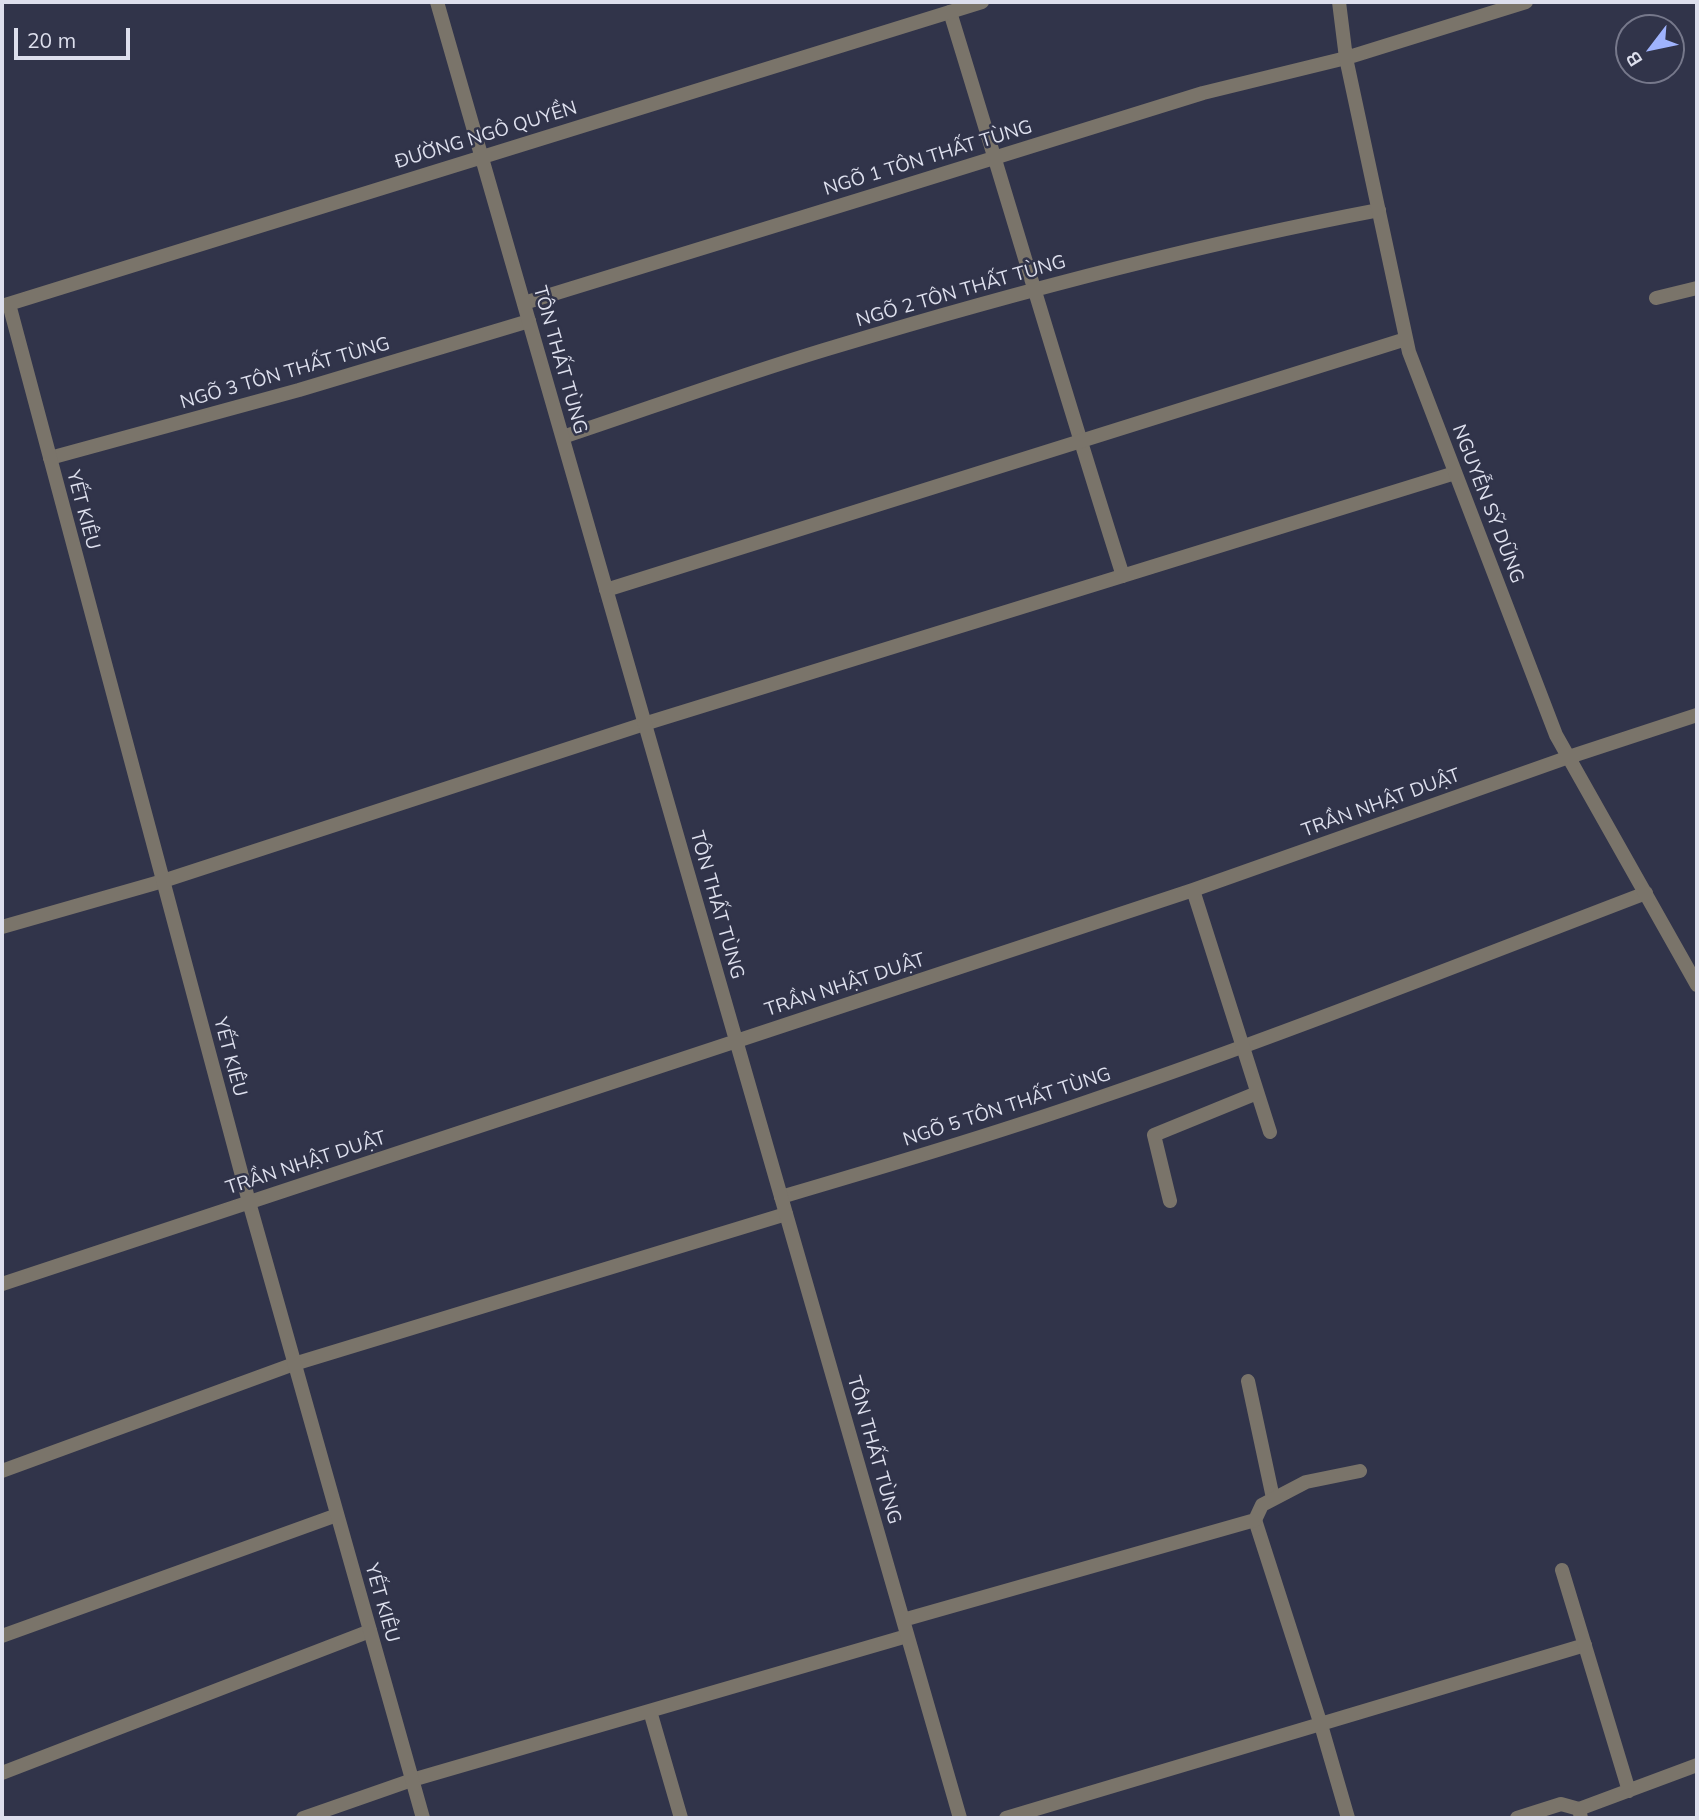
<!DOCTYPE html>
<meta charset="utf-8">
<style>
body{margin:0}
#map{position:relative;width:1699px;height:1820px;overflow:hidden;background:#31344a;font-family:Mulish,sans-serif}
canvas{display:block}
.frame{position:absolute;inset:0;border:4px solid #dddfed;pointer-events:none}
.north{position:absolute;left:1615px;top:14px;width:70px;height:70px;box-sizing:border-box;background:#31344a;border:2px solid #76788b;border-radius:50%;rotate:238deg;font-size:19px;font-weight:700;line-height:28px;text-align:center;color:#dddfed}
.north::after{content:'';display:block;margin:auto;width:24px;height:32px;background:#9fb3fd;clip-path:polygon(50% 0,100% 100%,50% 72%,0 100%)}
.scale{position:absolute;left:14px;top:28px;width:116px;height:32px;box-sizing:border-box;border:4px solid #dddfed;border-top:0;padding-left:9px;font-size:21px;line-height:24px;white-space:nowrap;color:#dddfed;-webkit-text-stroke:5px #31344a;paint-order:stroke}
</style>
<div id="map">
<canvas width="1699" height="1820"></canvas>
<div class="frame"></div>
<div class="north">B</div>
<div class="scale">20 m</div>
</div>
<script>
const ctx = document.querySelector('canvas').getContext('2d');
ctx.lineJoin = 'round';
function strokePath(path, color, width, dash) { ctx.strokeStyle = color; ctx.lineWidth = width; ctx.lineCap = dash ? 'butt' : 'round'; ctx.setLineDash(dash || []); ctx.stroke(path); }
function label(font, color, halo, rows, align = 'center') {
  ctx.font = font + ' Mulish,sans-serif'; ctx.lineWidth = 5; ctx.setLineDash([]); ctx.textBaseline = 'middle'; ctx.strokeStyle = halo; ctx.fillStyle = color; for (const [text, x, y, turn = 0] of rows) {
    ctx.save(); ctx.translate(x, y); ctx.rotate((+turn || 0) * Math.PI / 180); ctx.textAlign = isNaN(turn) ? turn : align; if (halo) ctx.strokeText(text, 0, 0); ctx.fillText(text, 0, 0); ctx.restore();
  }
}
strokePath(new Path2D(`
 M950 12C1008 200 1063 388 1123 576
 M524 303 878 194 1203 93 1346 58
 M563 437C653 407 743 374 834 347 1013 293 1195 245 1379 210
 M50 458 299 390 529 321
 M2 927 163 881 644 724 1455 473
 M781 1197C886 1166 991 1135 1095 1099 1280 1036 1463 963 1646 893
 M1248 1381 1273 1498
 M2 1471 294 1364 786 1214
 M1255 1520 1321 1725 1348 1818
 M2 1636 337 1515
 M650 1711 681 1818
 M2 1773 370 1631
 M303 1818 412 1780 907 1636
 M1006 1818 1585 1645
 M1517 1818 1561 1804 1579 1809 1581 1818`), '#7a746a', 14);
strokePath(new Path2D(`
 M437 2 960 1818
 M1339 2 1346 58 1409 352 1556 735 1697 985
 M1346 58 1526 2
 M1656 298 1697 288
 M9 304 249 1202 423 1818
 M2 306 982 2
 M606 590 1406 339
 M1193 890 1270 1132
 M1170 1201 1154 1135 1257 1093
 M2 1284 1193 890 1569 757 1697 715
 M1562 1570 1629 1791
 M903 1620 1255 1520 1262 1505 1306 1482 1360 1471
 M1579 1809 1697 1765`), '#7a746a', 14);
label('19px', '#dddfed', '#31344a', [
 ["ĐƯỜNG NGÔ QUYỀN",486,135,-17],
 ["NGÕ 1 TÔN THẤT TÙNG",928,158,-17],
 ["NGÕ 2 TÔN THẤT TÙNG",961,291,-16],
 ["TÔN THẤT TÙNG",560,360,74],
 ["NGÕ 3 TÔN THẤT TÙNG",285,373,-16],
 ["NGUYỄN SỸ DŨNG",1488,504,69],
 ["YẾT KIÊU",83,510,75],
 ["TRẦN NHẬT DUẬT",1381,803,-20],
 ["TÔN THẤT TÙNG",717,905,74],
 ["TRẦN NHẬT DUẬT",845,985,-18],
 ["YẾT KIÊU",230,1057,75],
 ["NGÕ 5 TÔN THẤT TÙNG",1007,1107,-18],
 ["TRẦN NHẬT DUẬT",306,1163,-18],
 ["TÔN THẤT TÙNG",874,1450,74],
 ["YẾT KIÊU",382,1603,74]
]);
</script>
